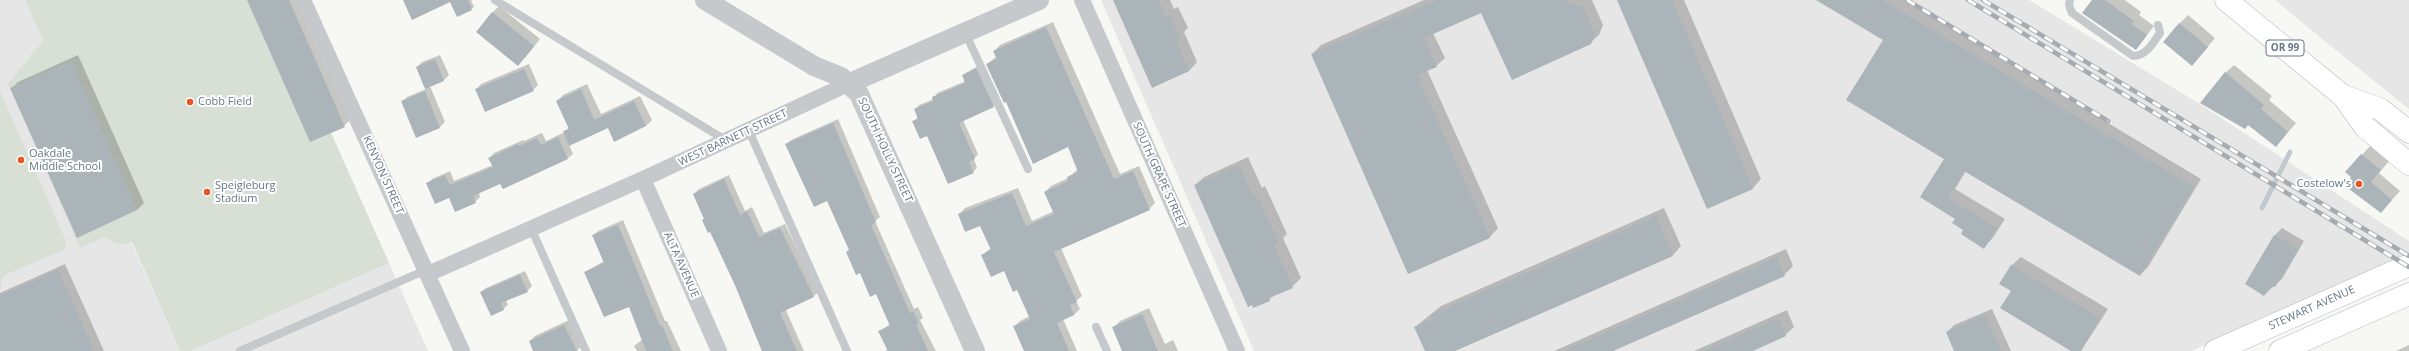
<!DOCTYPE html>
<style>
body{margin:0}
canvas{display:block;background:#f7f7f4}
</style>
<canvas width="2409" height="351"></canvas>
<script>
const ctx = document.querySelector('canvas').getContext('2d');
ctx.lineJoin = 'round';
function paint(path, color) { ctx.fillStyle = color; ctx.fill(path, 'evenodd'); }
function strokePath(path, color, width, dash) { ctx.strokeStyle = color; ctx.lineWidth = width; ctx.lineCap = dash ? 'butt' : 'round'; ctx.setLineDash(dash || []); ctx.stroke(path); }
function label(font, color, halo, rows, align = 'center') {
  ctx.font = font + ' "Open Sans",sans-serif'; ctx.lineWidth = 4; ctx.setLineDash([]); ctx.textBaseline = 'middle'; ctx.strokeStyle = halo; ctx.fillStyle = color; for (const [text, x, y, turn = 0] of rows) {
    ctx.save(); ctx.translate(x, y); ctx.rotate((+turn || 0) * Math.PI / 180); ctx.textAlign = isNaN(turn) ? turn : align; if (halo) ctx.strokeText(text, 0, 0); ctx.fillText(text, 0, 0); ctx.restore();
  }
}
paint(new Path2D(`
 M0 0H25L43 41 80 247 104 237 120 245 131 242 180 351H0Z
 M1101 0H2029L2200 104 2409 241V254L2191 351H1254Z
 M2275 0H2409V109L2316 34Z
 M389 263 428 351H191Z`), '#e5e6e5');
paint(new Path2D(`
 M25 0H272L389 263 191 351H180L132 242 120 245 104 237 80 248 8 84 43 41Z
 M0 91 66 241 65 249 3 276 0 289Z`), '#d8dfd5');
paint(new Path2D(`
 M250 0H301L353 117 344 126Z
 M454 0H471L474 7 457 16Z
 M1115 0H1170L1174 9 1178 7 1188 28 1184 32 1197 62 1189 71 1152 87Z
 M1424 0H1592L1603 25 1599 35 1590 43 1482 12 1433 33 1445 58 1436 66 1427 70 1498 228 1490 237 1409 273 1312 54 1321 45Z
 M1618 0H1684L1761 179 1753 188 1708 207Z
 M1818 0H1904L2201 179 2148 267 2140 275 1966 171 1955 189 2005 219 1992 239 1984 247 1965 230 1957 218 1922 197 1945 158 1884 40Z
 M2093 0H2125L2141 12 2139 15 2154 26 2136 49Z
 M499 6 540 39 525 58 492 13Z
 M2188 15 2215 38 2200 56 2179 24Z
 M1053 22 1120 174 1139 166 1155 203 1149 209 1061 248 1082 296 1076 301 1080 309 1074 315 1063 319 1077 351H1025L1014 327 1020 321 1030 316 1018 288 1005 269 982 255 991 248 981 224 959 214 965 208 1018 188 1032 221 1054 211 1045 192 1051 186 1068 178 1078 169 1069 146 1006 101 987 64 997 56 994 51 1000 45Z
 M78 55 144 203 137 210 11 89 18 82Z
 M440 55 449 75 444 80 430 86 445 122 440 127 416 137 402 102 407 97 426 89 417 67 422 62Z
 M529 64 538 85 533 90 477 89 481 84Z
 M980 65 997 102 993 106 963 120 978 154 974 159 977 168 973 172 914 121 918 117 915 110 919 105 934 99 937 93 966 81 963 75Z
 M2234 65 2272 96 2269 100 2296 123 2276 146 2225 73Z
 M587 84 601 114 640 96 652 120 646 126 608 127 569 145 573 154 568 158 503 188 501 183 479 193 480 197 475 202 450 196 427 184 432 179 450 171 454 181 493 165 489 158 494 153 523 140 524 141 542 133 546 141 565 132 569 127 557 101 563 95Z
 M838 119 880 217 875 221 914 309 918 307 923 318 920 320 936 351H885L888 349 880 331 890 324 876 293 847 252 850 249 828 200 787 144 791 140Z
 M2370 146 2389 161 2379 173 2400 191 2381 212 2347 172Z
 M1248 157 1262 188 1265 186 1287 234 1283 238 1301 278 1292 287 1275 294 1269 300 1252 304 1195 185 1204 177Z
 M729 175 745 211 752 207 764 233 785 224 818 292 813 297 773 281 804 351H762L735 285 694 194 699 189Z
 M1664 208 1681 246 1673 255 1453 351H1426L1415 327 1441 306Z
 M623 220 665 321H667L681 351H637L634 346 643 339 629 306 585 272 604 261 593 236 598 231Z
 M2282 228 2304 241 2282 279 2264 295 2246 284 2275 235Z
 M1786 249 1793 266 1784 275 1611 351H1554Z
 M2021 257 2108 309 2081 351H2073L2012 290 2001 284 2012 265Z
 M65 264 104 351H0V293Z
 M525 271 532 286 527 291 506 300 508 305 503 309 481 292 486 288Z
 M1149 308 1165 344 1173 340 1178 351H1124L1113 328 1120 321Z
 M1992 309 2011 351H1955L1947 332 1954 325Z
 M1787 310 1794 327 1785 335 1750 351H1694Z
 M569 320 581 346 577 351H534L530 341 535 336Z
 M2409 345V351H2396Z`), '#0003');
strokePath(new Path2D(`
 M2262 208 2290 152`), '#bfc9ce', 5);
paint(new Path2D(`
 M247 0H289L345 127 310 142Z
 M403 0H468L472 10 457 17 450 2 412 20Z
 M1113 0H1158L1165 17 1169 15 1180 38 1175 39 1189 71 1152 88Z
 M1436 0H1564L1583 7 1595 34 1591 44 1512 80 1481 13 1424 38 1437 67 1417 75 1490 238 1408 274 1311 54Z
 M1617 0H1672L1753 189 1707 209Z
 M1816 0H1882L2194 187 2140 276 1964 171 1948 198 1997 228 1984 249 1961 234 1963 230 1952 223 1955 219 1920 197 1944 159 1846 100 1883 40Z
 M2092 0H2105L2134 21 2131 24 2147 35 2136 50 2082 13Z
 M492 12 534 46 518 66 476 32Z
 M2179 23 2208 47 2192 66 2163 42Z
 M1046 27 1114 179 1133 171 1150 210 1054 252 1077 302 1070 305 1074 315 1057 323 1069 351H1024L1013 326 1030 319 1017 290 1013 292 1004 271 991 277 981 255 991 250 980 226 965 232 958 214 1012 193 1026 226 1054 214 1044 192 1068 181 1067 177 1078 172 1068 147 1033 164 1006 102 1004 103 986 64 997 59 993 51Z
 M435 59 444 81 425 89 416 67Z
 M71 61 137 210 77 238 10 88Z
 M976 68 994 107 959 123 975 159 969 162 974 173 948 184 927 136 920 139 912 121 918 119 914 109 933 101 932 97 965 83 962 75Z
 M524 69 534 91 485 112 475 89Z
 M2225 72 2264 105 2261 109 2288 132 2276 147 2248 125 2245 129 2200 103Z
 M581 89 594 120 634 101 646 126 614 142 608 128 569 146 563 131 569 129 556 101Z
 M425 91 440 128 416 138 401 101Z
 M833 123 876 222 871 225 910 313 913 311 919 323 916 324 928 351H888L878 331 890 326 876 294 870 297 860 273 856 275 846 252 849 250 827 201 814 207 785 144Z
 M558 137 568 159 503 189 500 184 473 196 476 203 455 212 449 198 435 204 426 183 445 175 450 185 493 167 488 158 518 144 519 146 537 138 541 145Z
 M2361 154 2381 170 2371 182 2392 200 2381 213 2345 186 2351 177 2345 172Z
 M1239 165 1253 196 1256 194 1279 243 1274 245 1293 288 1269 298 1270 301 1253 308 1252 305 1248 307 1194 185Z
 M724 179 740 215 747 211 759 237 780 228 814 297 780 313 797 351H762L735 285 710 232 708 233 702 220 704 219 693 194Z
 M1656 216 1673 256 1455 351H1425L1414 327 1433 319 1431 315Z
 M618 225 660 326 662 325 673 351H646L629 307 604 317 584 272 604 263 592 235Z
 M2274 235 2298 249 2275 287 2271 285 2264 296 2245 284Z
 M1777 257 1785 276 1613 351H1564Z
 M2011 265 2100 318 2080 351H2071L2000 308 2011 291 1999 284Z
 M58 270 94 351H0V296Z
 M520 275 528 292 501 303 504 310 491 316 480 292Z
 M1142 314 1158 351H1122L1112 327Z
 M1985 315 2001 351H1954L1946 332Z
 M1778 318 1786 336 1753 351H1704Z
 M564 325 577 351H533L529 341Z`), '#abb4b9');
const secondary = new Path2D(`
 M2215 351 2409 265
 M2280 351 2409 294`);
const primary = new Path2D(`
 M2226 0 2343 96 2365 127 2409 164
 M2343 96 2380 109 2409 132`);
strokePath(secondary, '#b7bcc1', 23);
strokePath(primary, '#b8bcc0', 23);
strokePath(new Path2D(`
 M495 0 727 141
 M2070 0 2069 5 2072 13 2133 56C2146 56 2153 43 2160 33L2158 25
 M965 32 1028 169
 M749 131 847 351
 M531 228 586 351
 M1096 327 1107 351
 M240 351 426 270`), '#c5c9cc', 8);
strokePath(new Path2D(`
 M303 0 462 351
 M1082 0 1237 351
 M643 179 719 351
 M428 274 643 179 850 83`), '#c5c9cc', 16);
strokePath(new Path2D(`
 M705 0 814 66 841 77 859 94 975 351
 M850 83 1039 0`), '#c5c9cc', 20);
strokePath(secondary, '#fff', 22);
strokePath(primary, '#fff', 22);
const rail = new Path2D(`
 M1907 0 2108 121
 M1968 0 2409 267
 M1983 0 2409 256`);
strokePath(rail, '#a5abb1', 4.5);
strokePath(rail, '#fff', 3, [9]);
for (const [x, y, r, color] of [
 [190,102,4,"#e85523"],
 [21,160,4,"#e85523"],
 [2359,184,4,"#e85523"],
 [207,192,4,"#e85523"]
]) { const dot = new Path2D(); dot.arc(x, y, r, 0, 2 * Math.PI); ctx.fillStyle = color; ctx.fill(dot); strokePath(dot, '#fff', 1.5); }
for (const [x, y, w] of [
 [2285,48,38]
]) { const box = new Path2D(); box.roundRect(x - w / 2, y - 8, w, 16, 3); ctx.fillStyle = '#fff'; ctx.fill(box); strokePath(box, '#657786', 1); }
label('bold 10px', '#657786', null, [
 ["OR 99",2285,48]
]);
label('11px', '#657786', '#fff', [
 ["Cobb Field",198,102],
 ["Oakdale",29,154],
 ["Middle School",29,167],
 ["Costelow's",2351,184,"right"],
 ["Speigleburg",215,186],
 ["Stadium",215,199]
], 'left');
label('11px', '#657786', '#fff', [
 ["WEST BARNETT STREET",733,138,-25],
 ["SOUTH HOLLY STREET",885,150,65],
 ["KENYON STREET",383,175,66],
 ["SOUTH GRAPE STREET",1159,175,66],
 ["ALTA AVENUE",681,265,66],
 ["STEWART AVENUE",2312,308,-24]
]);
</script>
